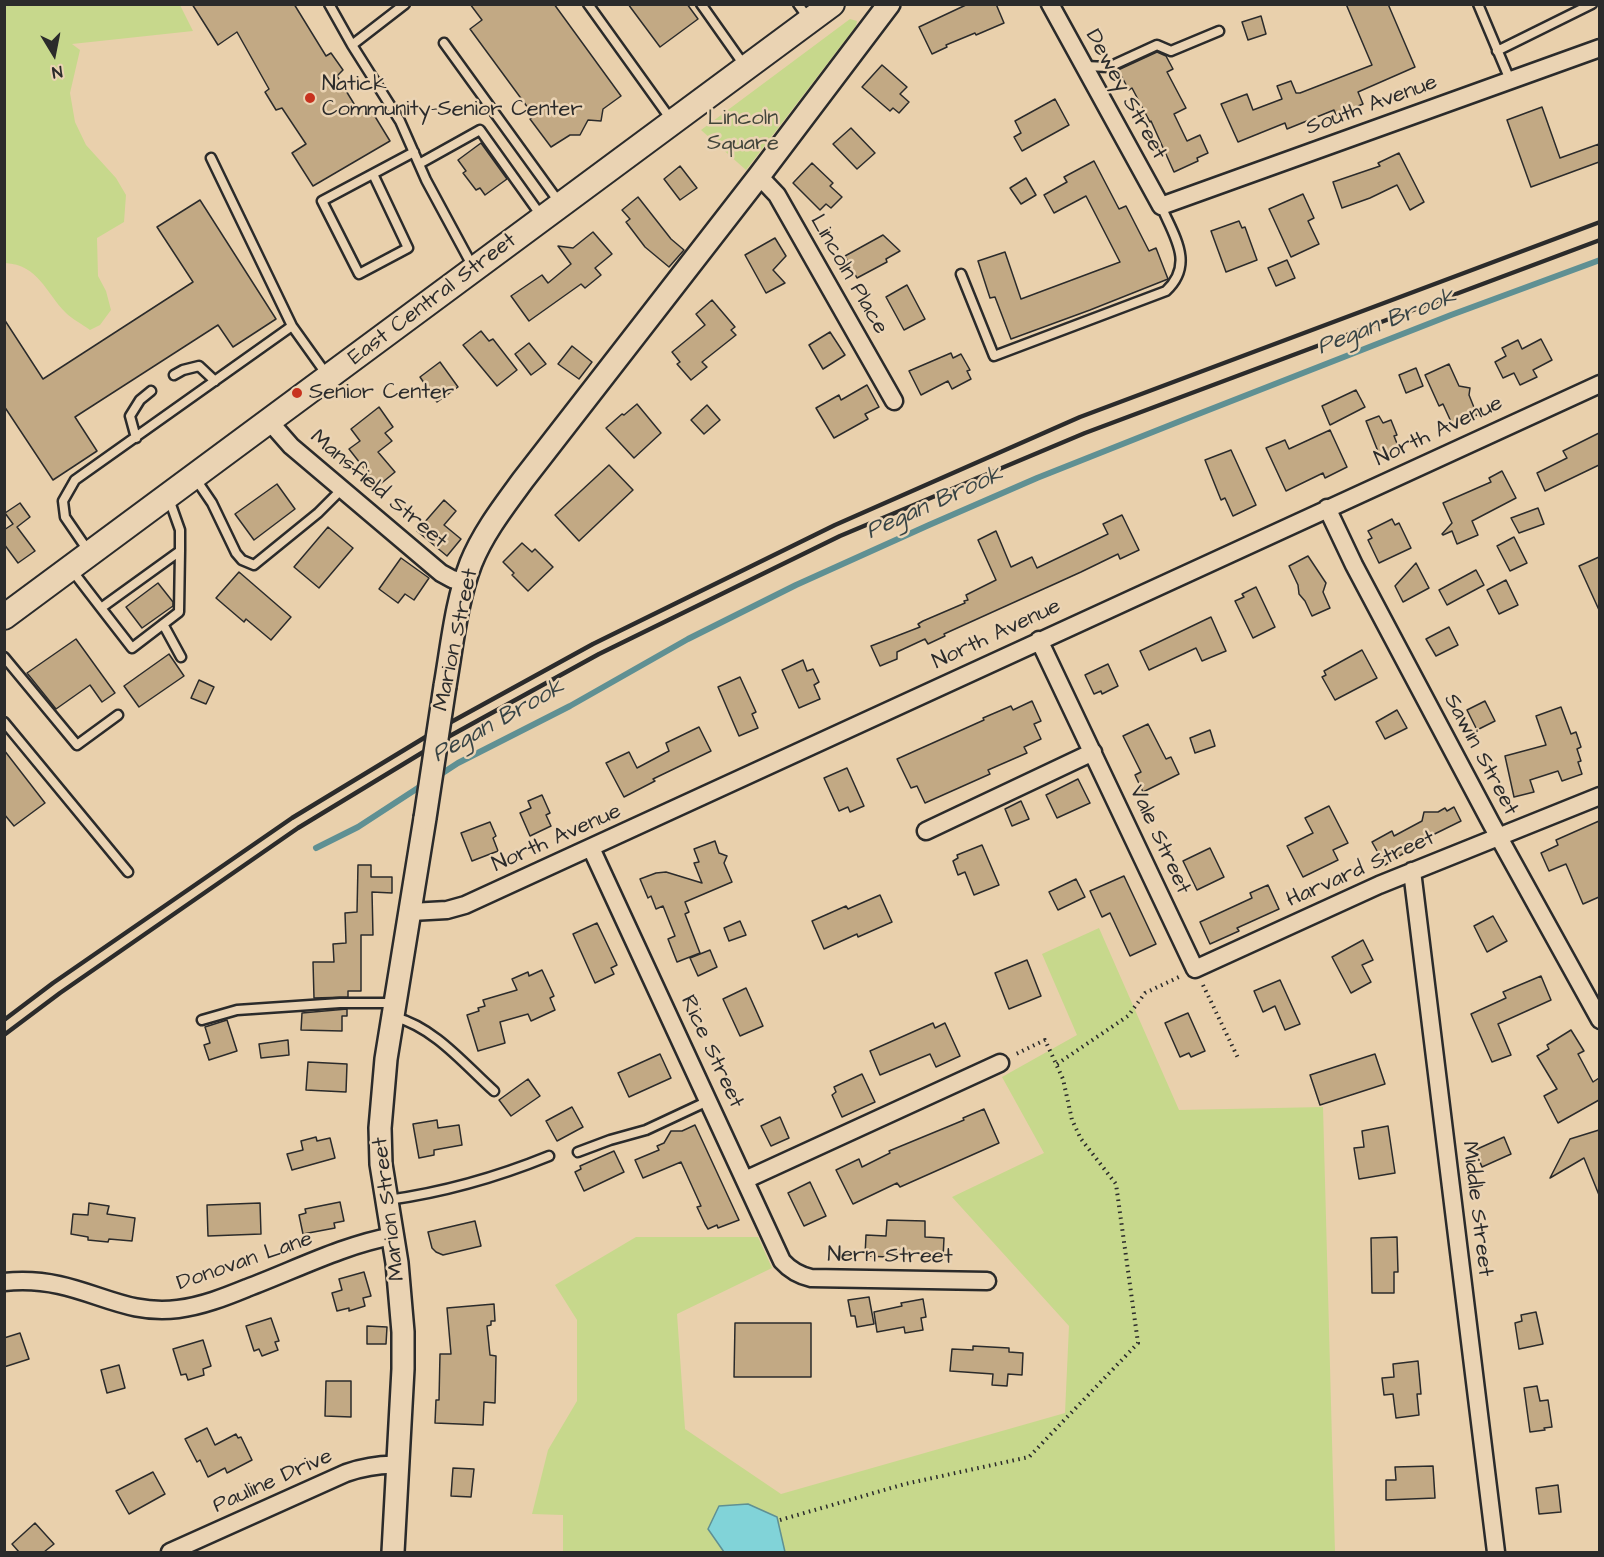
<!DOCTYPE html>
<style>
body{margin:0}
#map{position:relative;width:1604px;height:1557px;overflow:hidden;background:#e9d0ac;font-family:"Architects Daughter",sans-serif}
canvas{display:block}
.frame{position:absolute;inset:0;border:6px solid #2b2b2b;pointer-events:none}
.north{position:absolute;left:24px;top:24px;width:60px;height:60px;-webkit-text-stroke:4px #ead3b3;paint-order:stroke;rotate:170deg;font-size:16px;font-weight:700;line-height:24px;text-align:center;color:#2b2b2b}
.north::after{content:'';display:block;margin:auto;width:21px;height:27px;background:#2b2b2b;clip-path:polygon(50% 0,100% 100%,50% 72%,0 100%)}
</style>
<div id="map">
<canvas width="1604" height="1557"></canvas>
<div class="frame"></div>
<div class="north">N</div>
</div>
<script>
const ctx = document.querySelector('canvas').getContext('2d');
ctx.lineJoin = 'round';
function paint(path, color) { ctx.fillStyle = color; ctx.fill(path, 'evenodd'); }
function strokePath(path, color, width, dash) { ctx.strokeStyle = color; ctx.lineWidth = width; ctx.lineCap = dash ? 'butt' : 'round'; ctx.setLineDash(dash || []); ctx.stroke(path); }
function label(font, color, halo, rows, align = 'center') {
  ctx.font = font + ' "Architects Daughter",sans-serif'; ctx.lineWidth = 5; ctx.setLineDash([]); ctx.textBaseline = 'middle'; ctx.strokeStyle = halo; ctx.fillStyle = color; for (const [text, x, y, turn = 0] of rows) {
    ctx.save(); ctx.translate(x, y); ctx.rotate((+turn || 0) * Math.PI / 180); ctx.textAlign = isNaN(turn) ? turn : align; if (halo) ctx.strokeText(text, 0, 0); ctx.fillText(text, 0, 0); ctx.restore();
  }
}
paint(new Path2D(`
 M4 5H180L193 31 72 44 80 50 70 93 75 122 86 145 116 178 126 195 124 222 97 238 98 276 106 291 111 310 100 325 90 330C82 324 72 319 66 313 45 292 39 265 5 263Z
 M850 19 857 21 856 26 746 170 701 130Z
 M1099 928 1179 1110 1323 1107 1335 1552H563V1515L532 1514 548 1450 577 1401V1320L555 1285 636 1237H758L772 1268 677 1314 685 1429 781 1494 1065 1413 1069 1326 952 1197 1044 1153 1002 1077 1077 1035 1042 954Z`), '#c7d88c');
const water = new Path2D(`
 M748 1504 777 1517 785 1552H724L708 1529 719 1506Z`);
paint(water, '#81d3d8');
strokePath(water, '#5f9093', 1.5);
strokePath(new Path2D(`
 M438 776 458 763 570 706 688 639 796 585 929 525 1037 478 1183 420 1451 315 1600 260
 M316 848 358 827 424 784`), '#5f9093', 6);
const building = new Path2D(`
 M192 4H294L326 56 331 53 343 70 337 76 359 112 368 105 390 141 313 186 292 153 306 144 282 108 276 110 265 92 269 89 237 32 218 45Z
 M470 4H554L621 96 603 109 601 121 588 120 580 135H570L551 147 530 119 534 116 470 29 482 20Z
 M628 4H687L698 19 660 47Z
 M968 4H996L1004 23 976 35 975 33 946 45 947 47 932 54 919 27Z
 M1346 4H1388L1415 67 1358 92 1363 104 1336 115 1334 110 1287 129 1285 123 1238 142 1221 104 1247 94 1253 110 1282 99 1277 86 1291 81 1296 93H1300L1372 65Z
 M1261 16 1266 34 1248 40 1242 22Z
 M1157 52 1166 56 1173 69 1167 72 1186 108 1174 114 1187 141 1200 135 1208 153 1197 158 1198 161 1174 172 1151 121 1150 122 1132 88 1129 90 1118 70Z
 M882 65 907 87 900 94 909 102 899 113 893 108 890 111 862 87Z
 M1055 99 1069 125 1022 151 1014 137 1021 133 1015 121Z
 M1542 107 1560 158 1599 144V162L1531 187 1507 120Z
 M851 128 875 153 857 169 833 144Z
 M481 143 507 179 485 195 480 188 476 190 463 173 466 171 458 160Z
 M1399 153 1424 202 1410 210 1397 185 1370 198 1342 208 1333 182 1380 166 1378 163Z
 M1094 161 1119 209 1126 206 1149 251 1156 248 1168 279 1090 310 1011 339 995 297 990 298 978 261 1005 252 1021 299 1120 262 1086 196 1054 213 1044 195 1067 182 1064 177Z
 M812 163 833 183 830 186 842 197 831 208 826 204 820 210 793 183Z
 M680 166 697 188 680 200 664 179Z
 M1026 178 1036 195 1021 204 1010 188Z
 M1303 194 1314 218 1308 221 1319 244 1291 257 1269 209Z
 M638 197 671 239 684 250 669 267 645 247 626 222 630 219 622 210Z
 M200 200 276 319 233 347 218 325 75 417 97 451 53 480 4 406V319L43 379 193 282 157 227Z
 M1239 221 1242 228 1245 227 1257 260 1226 272 1211 231Z
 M593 232 612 254 595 268 601 275 585 288 581 284 529 321 511 296 542 275 548 283 571 264 558 246 573 248Z
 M883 235 900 251 886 259 887 262 857 278 845 256Z
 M775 238 786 256 773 270 785 283 766 293 745 255Z
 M1287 260 1295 278 1276 286 1268 268Z
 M907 285 925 319 904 330 886 297Z
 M712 300 735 327 731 330 736 335 702 362 707 367 691 380 677 364 680 362 672 352 705 325 696 314Z
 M481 331 489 341 493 339 517 370 497 386 463 345Z
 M830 332 845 355 823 369 809 345Z
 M1541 339 1552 360 1533 370 1537 377 1520 385 1514 373 1503 378 1495 362 1506 356 1502 348 1518 340 1522 349Z
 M529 343 546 364 531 375 515 354Z
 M572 346 592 362 579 379 558 364Z
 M951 353 953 358 961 354 970 370 967 371 971 379 952 389 948 381 921 395 909 371Z
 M440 362 458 387 437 402 420 377Z
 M1449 364 1459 386 1470 388 1469 395 1477 415 1453 426 1443 404 1439 406 1425 375Z
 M1416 368 1423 386 1406 393 1399 375Z
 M867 385 879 407 865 414 868 419 834 438 816 408 839 395 841 400Z
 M1356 390 1365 407 1330 425 1322 406Z
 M637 404 661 433 634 458 606 428 622 414 624 415Z
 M707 405 720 420 704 434 691 420Z
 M379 407 393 427 385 433 392 441 378 452 395 472 378 486 349 449 360 441 351 429Z
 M1379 416 1383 423 1391 420 1397 435 1394 436 1398 446 1379 454 1366 421Z
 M1330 430 1347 467 1325 478 1323 473 1286 491 1266 448 1285 440 1289 449Z
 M1599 433V465L1545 491 1537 473 1567 458 1563 451Z
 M1231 450 1256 505 1233 516 1225 498 1221 500 1205 460Z
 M609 465 633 490 579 541 555 515Z
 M1502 471 1516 498 1472 521 1478 535 1457 544 1452 531 1443 535 1442 534 1452 523 1443 503 1491 482 1489 478Z
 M277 484 295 509 254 540 235 514Z
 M444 500 456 511 444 525 461 539 447 556 417 531Z
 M20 503 30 517 17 527 35 551 18 563 4 544V530L13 524 5 513Z
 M1538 508 1544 524 1519 533 1511 518Z
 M1122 515 1139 550 1120 559 1118 554 1081 572 944 634 945 636 928 644 925 639 897 652V659L880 666 871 646 920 627 918 624 923 621 965 603 964 601 968 600 966 595 996 580 978 540 996 531 1011 567 1032 557 1037 568 1108 534 1103 524Z
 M1392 519 1395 525 1399 523 1411 548 1379 563 1368 540 1372 538 1368 531Z
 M328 527 353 548 319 588 294 567Z
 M1514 537 1527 563 1510 571 1497 546Z
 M522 543 532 552 535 549 553 567 528 591 512 575 514 573 503 562Z
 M1308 556 1326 583 1323 592 1330 608 1312 616 1305 601 1299 594 1298 585 1289 566Z
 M1599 557V610L1579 566Z
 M401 558 429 578 414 600 405 594 398 603 379 589Z
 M1416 563 1429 588 1403 602 1395 586Z
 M1476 570 1484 585 1447 605 1439 590Z
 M239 572 291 617 271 640 246 619 244 622 216 598Z
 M1506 580 1518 605 1499 614 1487 590Z
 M158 583 173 602V606L142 628 126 607Z
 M1256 587 1275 627 1253 638 1235 601 1244 597 1242 594Z
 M1211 617 1226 651 1202 661 1196 648 1149 670 1140 651Z
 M1449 627 1458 645 1436 656 1426 639Z
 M76 639 115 693 102 702 90 685 56 709 27 673Z
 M1362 650 1377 678 1335 700 1322 677 1326 675 1324 671Z
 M169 654 184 676 139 707 124 686Z
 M803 660 807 671 813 669 819 682 814 685 820 699 799 708 782 670Z
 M1108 664 1118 686 1102 694 1101 691 1094 694 1085 675Z
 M740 677 756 712 752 714 758 728 739 736 718 687Z
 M199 680 214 687 206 704 191 698Z
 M1032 701 1041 721 1034 724 1041 739 1024 747 1027 753 988 770 990 774 925 803 917 786 911 788 897 759 984 720 983 718 1011 706 1013 710Z
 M1485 701 1495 721 1477 730 1467 710Z
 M1561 707 1571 734 1576 732 1581 747 1577 749 1581 761 1578 762 1582 774 1562 781 1558 771 1530 780 1534 792 1514 797 1505 756 1546 745 1536 716Z
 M1397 710 1407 728 1385 739 1376 722Z
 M1148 724 1166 759 1171 757 1179 774 1143 792 1135 775 1141 772 1123 736Z
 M699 727 711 751 653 779 655 781 624 797 606 763 629 752 637 768 669 751 666 743Z
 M1210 730 1215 746 1195 753 1190 738Z
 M4 750 45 803 14 826 4 814Z
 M847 768 864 806 850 812 848 807 839 811 824 778Z
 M1078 779 1090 803 1057 818 1046 795Z
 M542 795 550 813 546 815 551 826 530 836 520 813 531 808 528 801Z
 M1021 801 1029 819 1012 826 1005 809Z
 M1329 806 1348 843 1333 850 1338 860 1303 877 1287 846 1313 833 1305 818Z
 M1454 807 1461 821 1402 850 1404 853 1385 865 1372 842 1392 831 1394 836 1422 821 1424 812H1438L1445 808 1447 811Z
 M1599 821V897L1583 904 1566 864 1549 871 1541 853 1558 845 1556 840Z
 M490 822 496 836 493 838 498 851 472 861 461 833Z
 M715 841 719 853 727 856 724 863 732 882 685 902 689 912 685 914 700 953 677 962 668 939 675 936 663 906 656 909 651 896 648 898 640 879 656 873 666 872 702 883 694 863 699 862 694 849Z
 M982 845 999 885 974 895 965 872 958 875 953 861 958 858 957 855Z
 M1210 848 1224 877 1197 890 1183 861Z
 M358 865H371V877H392V893L372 892 373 935H361V991H348V997L314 998 313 962H334L333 944 346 943 345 913 357 912Z
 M1124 876 1156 944 1130 956 1110 913 1102 917 1090 891Z
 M1076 879 1085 897 1058 910 1049 892Z
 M1268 885 1279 909 1237 928 1239 931 1210 944 1200 922 1252 898 1250 893Z
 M880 895 892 922 858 937 857 934 824 949 812 921 846 906 848 909Z
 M1493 916 1507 941 1487 952 1474 926Z
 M740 921 746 935 729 941 724 928Z
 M597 923 617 965 611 968 614 974 595 983 573 934Z
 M1363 940 1373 960 1362 965 1371 982 1351 993 1332 957Z
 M710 950 717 967 698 976 690 958Z
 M1027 960 1041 996 1009 1009 995 973Z
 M542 970 554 996 550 998 555 1010 531 1021 528 1014 500 1022 505 1043 478 1051 467 1015 479 1011 478 1008 485 1006 483 1000 517 990 512 979 528 972 529 976Z
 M1541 976 1551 1000 1498 1024 1511 1055 1492 1062 1471 1014 1506 998 1503 992Z
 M1280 980 1300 1024 1285 1030 1275 1006 1263 1012 1254 991Z
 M746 988 763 1026 740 1036 723 999Z
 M347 1009V1016H342V1031L301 1030 302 1013Z
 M1188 1013 1205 1051 1191 1057 1189 1053 1180 1057 1165 1023Z
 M227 1020 237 1051 209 1060 204 1045 210 1043 205 1027Z
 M933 1023 935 1028 945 1023 960 1056 936 1067 930 1054 880 1075 870 1051Z
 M1571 1030 1584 1051 1578 1054 1593 1082 1599 1078V1100L1558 1123 1544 1096 1557 1089 1537 1056 1549 1049 1547 1045Z
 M288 1040 289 1055 261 1058 259 1044Z
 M660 1054 671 1078 629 1097 618 1073Z
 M1375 1054 1385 1084 1320 1105 1310 1075Z
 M308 1062 347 1064 346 1092 306 1090Z
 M862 1074 875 1102 842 1117 832 1095 836 1092 834 1087Z
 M528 1079 540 1096 511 1116 499 1100Z
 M572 1107 583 1127 557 1141 546 1121Z
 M984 1109 999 1143 900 1187 897 1183 853 1204 836 1170 859 1159 862 1167 890 1153 889 1151 964 1120 963 1118Z
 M780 1117 789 1138 771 1146 761 1126Z
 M437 1120 438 1128 459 1125 462 1145 434 1150V1155L419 1158 413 1124Z
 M695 1125 739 1220 718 1228 717 1225 708 1229 705 1224 697 1207 701 1206 681 1162 643 1178 635 1160 659 1150 657 1146 664 1143 671 1131H682Z
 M1388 1126 1395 1173 1359 1179 1354 1148 1364 1147 1362 1131Z
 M1599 1130V1195L1584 1158 1550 1178 1570 1139Z
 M316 1137 317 1141 330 1138 335 1158 292 1170 287 1154 303 1150 301 1141Z
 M1504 1137 1511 1154 1482 1167 1475 1150Z
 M614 1151 624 1172 584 1191 575 1172 581 1169 580 1166Z
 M810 1182 826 1216 804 1226 788 1193Z
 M340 1202 344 1221 334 1223 335 1228 303 1234 299 1215 306 1213 305 1209Z
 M89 1203 109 1206 107 1214 135 1218 132 1241 109 1239 108 1242 88 1240V1237L71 1234 73 1214 88 1215Z
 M260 1203 261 1234 208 1236 207 1205Z
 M887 1220 925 1221V1237L944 1238 943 1258H926V1254L888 1253V1257L865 1256 866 1235 886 1236Z
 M475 1221 481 1246 443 1255 436 1252 432 1248 428 1232Z
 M1397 1237 1398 1272H1394V1293H1372L1371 1238Z
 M364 1272 371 1296 363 1298 365 1306 349 1311V1308L337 1311 332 1293 342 1290 339 1279Z
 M869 1297 874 1324 857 1327 855 1316H851L848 1300Z
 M923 1299 926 1317 921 1318 923 1330 905 1333 904 1327 877 1332 874 1312 902 1306 901 1303Z
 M494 1304 495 1321H491V1325L487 1326 490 1355 496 1356 495 1403 484 1402 483 1425 435 1423 436 1400H439L440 1354H451L447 1308Z
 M1536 1312 1543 1344 1519 1349 1515 1323 1522 1321 1521 1315Z
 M271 1318 279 1341 275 1342 278 1350 262 1356 259 1349 254 1351 246 1326Z
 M735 1323H811V1377H734Z
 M367 1326 387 1327 386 1344H367Z
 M20 1333 29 1359 4 1367V1338Z
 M203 1340 211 1366 203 1369 204 1375 188 1380 186 1374 181 1375 173 1349Z
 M973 1346 1009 1348V1352L1023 1353 1022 1375 1008 1374 1007 1386 992 1385 993 1374 950 1371 952 1349 973 1350Z
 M1418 1361 1421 1394H1417L1419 1415 1396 1418 1393 1394 1384 1395 1382 1378 1394 1377 1393 1364Z
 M119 1365 125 1388 107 1393 101 1370Z
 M326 1381H351V1417L325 1416Z
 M1537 1386 1540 1401 1548 1400 1552 1427 1544 1428 1545 1430 1530 1432 1524 1388Z
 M207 1428 215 1445 236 1434 238 1438 241 1437 252 1460 227 1473 225 1468 208 1477 200 1460 197 1462 185 1439Z
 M1433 1466 1435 1498 1386 1500V1480H1396L1395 1467Z
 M453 1468 474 1469 471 1497 451 1496Z
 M153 1472 165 1494 129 1514 116 1491Z
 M1558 1485 1561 1512 1539 1514 1536 1488Z
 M35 1523 54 1544 44 1552H19L12 1544Z`);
paint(building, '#c2a984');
strokePath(building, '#2b2b2b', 1.5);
const service = new Path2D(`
 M329 4 352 45 400 121 426 180 473 267
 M588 4 672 121
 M701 4 744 65
 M798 4 808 18
 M1478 4 1510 80
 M444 43 559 202
 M352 45 405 4
 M1497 51 1592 4
 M1084 66 1109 67 1157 45 1171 51 1219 31
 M211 158 292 326
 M419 164 480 130 542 217
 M373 174 408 248 359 274 322 201 414 152
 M961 274 994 356 1166 291C1195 264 1174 236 1161 206
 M174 375 183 370 199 366 215 381
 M136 438 130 416 140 400 151 391
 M195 478 212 503 236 553 242 560 254 565 318 513 342 489
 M89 552 65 517 63 501 75 480 292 326 327 375
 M71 569 101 608 180 551V530L169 499
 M101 608 132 648 179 612 180 551
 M163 624 181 657
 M4 657 77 745 118 715
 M4 722 128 872
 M395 1017C435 1028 464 1064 494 1091
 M202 1020 237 1010 340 1003H394
 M578 1152 610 1140 646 1130 708 1101
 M388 1200C446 1192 495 1178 549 1156`);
const minor = new Path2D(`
 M1050 4 1161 206 1600 48
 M759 176 777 195 894 401
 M269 421 291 446 441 573 452 579 465 583
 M1327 508 1354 565 1491 823 1600 1020
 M1039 640 1195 969 1379 885 1600 796
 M926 831 1093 752
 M591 848 782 1261C790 1270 798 1275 811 1278L987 1281
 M1412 871 1496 1552
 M411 912 447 910 465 905 1600 384
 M745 1180 1000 1063
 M4 1282C23 1280 41 1281 59 1285 101 1294 132 1315 178 1309 202 1306 225 1297 247 1288 295 1270 343 1245 393 1236
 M170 1552 346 1473C364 1467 379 1464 398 1465`);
const tertiary = new Path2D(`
 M445 686C452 646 456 602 471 563 483 533 504 506 523 480L759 176 889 4
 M393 1552 403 1369V1332L397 1263 381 1164 380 1128 386 1059 425 818`);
const secondary = new Path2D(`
 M4 617 832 4`);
strokePath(service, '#2b2b2b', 13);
strokePath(minor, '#2b2b2b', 21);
strokePath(tertiary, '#2b2b2b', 26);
strokePath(secondary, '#2b2b2b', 28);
strokePath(new Path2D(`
 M1203 985 1239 1060
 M1057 1064 1128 1016 1145 993 1179 977
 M780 1520 905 1484 1029 1457 1138 1343 1116 1184 1081 1139 1072 1120 1063 1079 1045 1040 1014 1055`), '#2b2b2b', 4, [1.5, 4.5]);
strokePath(service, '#ead3b3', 8);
strokePath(minor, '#ead3b3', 16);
strokePath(tertiary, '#ead3b3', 21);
strokePath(secondary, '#ead3b3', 24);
strokePath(new Path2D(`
 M4 1020 53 983 292 818 442 727 593 644 835 525 1080 417 1600 222
 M4 1035 60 993 298 828 448 737 599 654 840 536 1085 433 1600 240`), '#2b2b2b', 4.5);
const tertiaryBridge = new Path2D(`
 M425 818 445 686`);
strokePath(tertiaryBridge, '#2b2b2b', 26, []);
strokePath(tertiaryBridge, '#ead3b3', 21);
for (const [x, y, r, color] of [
 [310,98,6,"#c8321e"],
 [297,393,6,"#c8321e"]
]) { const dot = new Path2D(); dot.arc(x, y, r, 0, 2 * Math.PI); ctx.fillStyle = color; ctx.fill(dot); strokePath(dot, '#ead3b3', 2); }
label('22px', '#2b2b2b', '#ead3b3', [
 ["Natick",322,85],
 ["Community-Senior Center",322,110],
 ["Senior Center",309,393]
], 'left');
label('22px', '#2b2b2b', '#ead3b3', [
 ["Dewey Street",1125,95,61],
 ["South Avenue",1372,106,-20],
 ["Lincoln Place",848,275,60],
 ["East Central Street",433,300,-37],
 ["North Avenue",1439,432,-25],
 ["Mansfield Street",378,490,40],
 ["North Avenue",997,635,-25],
 ["Marion Street",457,640,-78],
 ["Sawin Street",1480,755,62],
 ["North Avenue",557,839,-24],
 ["Vale Street",1159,840,65],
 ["Harvard Street",1361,870,-24],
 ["Rice Street",711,1052,65],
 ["Marion Street",390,1209,-97],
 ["Middle Street",1476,1209,83],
 ["Nern Street",890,1257,1],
 ["Donovan Lane",245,1262,-19],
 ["Pauline Drive",273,1482,-24]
]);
label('22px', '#42453a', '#ead3b3', [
 ["Lincoln",743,119],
 ["Square",743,144]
]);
label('italic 24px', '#384445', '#ead3b3', [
 ["Pegan Brook",1387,323,-21],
 ["Pegan Brook",935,504,-24],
 ["Pegan Brook",499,722,-29]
]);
</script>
